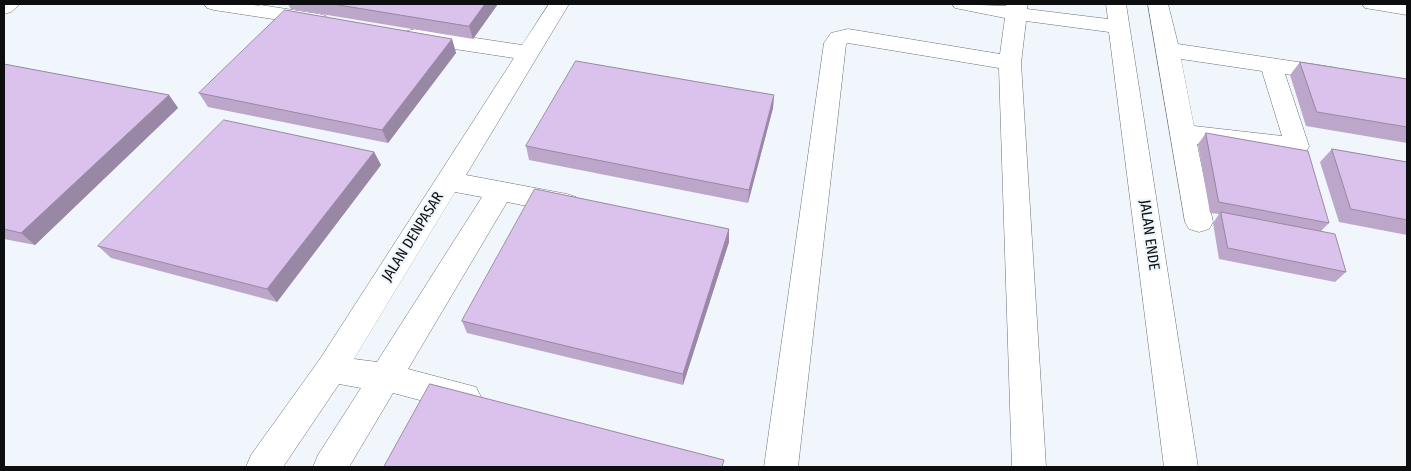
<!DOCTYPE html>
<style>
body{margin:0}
#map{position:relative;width:1411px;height:471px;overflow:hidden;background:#f0f6fc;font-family:"Fira Sans Condensed",sans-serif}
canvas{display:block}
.frame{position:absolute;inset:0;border:5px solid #0c0e10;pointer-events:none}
</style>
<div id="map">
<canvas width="1411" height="471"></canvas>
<div class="frame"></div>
</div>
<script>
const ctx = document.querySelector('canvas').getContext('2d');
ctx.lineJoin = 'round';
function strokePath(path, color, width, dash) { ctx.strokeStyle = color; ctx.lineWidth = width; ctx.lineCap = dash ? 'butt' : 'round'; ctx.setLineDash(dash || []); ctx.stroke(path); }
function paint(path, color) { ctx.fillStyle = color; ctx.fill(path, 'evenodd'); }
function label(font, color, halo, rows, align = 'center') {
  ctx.font = font + ' "Fira Sans Condensed",sans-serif'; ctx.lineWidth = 4.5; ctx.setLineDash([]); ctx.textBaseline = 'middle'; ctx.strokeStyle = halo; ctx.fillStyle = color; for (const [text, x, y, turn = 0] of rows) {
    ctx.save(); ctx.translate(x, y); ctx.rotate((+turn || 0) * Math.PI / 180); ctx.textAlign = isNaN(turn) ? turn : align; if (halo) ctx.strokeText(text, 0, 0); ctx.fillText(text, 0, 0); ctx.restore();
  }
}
const minor = new Path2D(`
 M4 4H20L11 12 4 14Z
 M204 4H254L319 14 326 16 330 20 326 24 319 26 214 10 207 8Z
 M549 4H569L466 175 567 194 576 197 580 204 576 211 567 214 507 202 408 369 476 387 481 397 476 407 465 412 393 393 349 467H313L318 455 361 388 339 384 283 467H246L251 455 320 359 514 58 415 43 407 41 404 36 407 31 415 29 522 45ZM455 192 482 197 377 362 354 359Z
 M952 4 1006 6 1007 4H1027V9L1108 19 1106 4H1126L1198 467H1164L1109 32 1026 21 1021 63 1046 467H1012L999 68 848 43 846 44 798 467H764L824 43 831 33 848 29 1000 54 1005 18 955 8Z
 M1148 4H1168L1178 44 1331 67 1339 69 1342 74 1339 79 1331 81 1285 74 1309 146 1306 152C1280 160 1226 147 1197 144L1213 222 1209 229 1199 232 1189 229 1185 222ZM1181 59 1262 71 1282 136 1194 126Z
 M1362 4H1407V15L1365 8Z`);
strokePath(minor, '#6b7176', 1);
paint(minor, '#fff');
paint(new Path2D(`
 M248 4H261L259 6Z
 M288 4H498L473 39 291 9Z
 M452 39 456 53 388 143 208 107 199 93Z
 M1300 62 1407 79V143L1306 126 1290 75Z
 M4 64 169 95 178 108 35 245 4 239Z
 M774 95 773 108 748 203 529 160 526 146Z
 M1206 133 1329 223 1321 231 1346 272 1335 282 1219 259 1213 223 1219 214 1210 213 1198 144Z
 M1332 149 1407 162V235L1339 222 1320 162Z
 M374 152 381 165 277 302 111 258 98 246Z
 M729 229V242L683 385 467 333 462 321Z`), '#bca7cb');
paint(new Path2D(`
 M485 4H498L473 39 469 26Z
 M452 39 456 53 388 143 382 130Z
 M169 95 178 108 35 245 21 233Z
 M774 95 773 108 748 203 749 190Z
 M374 152 381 165 277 302 267 289Z
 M729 229V242L683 385V374Z`), '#9988a5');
const building = new Path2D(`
 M333 4H485L469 26Z
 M285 10 452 39 382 130 199 93Z
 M576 61 774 95 749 190 526 146Z
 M1300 62 1407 79V127L1317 112Z
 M4 64 169 95 21 233 4 229Z
 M224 120 374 152 267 289 98 246Z
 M1206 133 1308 151 1329 223 1219 202Z
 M1332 149 1407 162V220L1351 209Z
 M535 189 729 229 683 374 462 321Z
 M1221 212 1335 234 1346 272 1228 248Z
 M430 384 724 460 722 467H384Z`);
paint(building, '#dbc2ec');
strokePath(building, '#9988a5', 1);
label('15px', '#0c0e10', '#f0f6fc', [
 ["JALAN ENDE",1149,235,82],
 ["JALAN DENPASAR",413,237,-58]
]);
</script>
